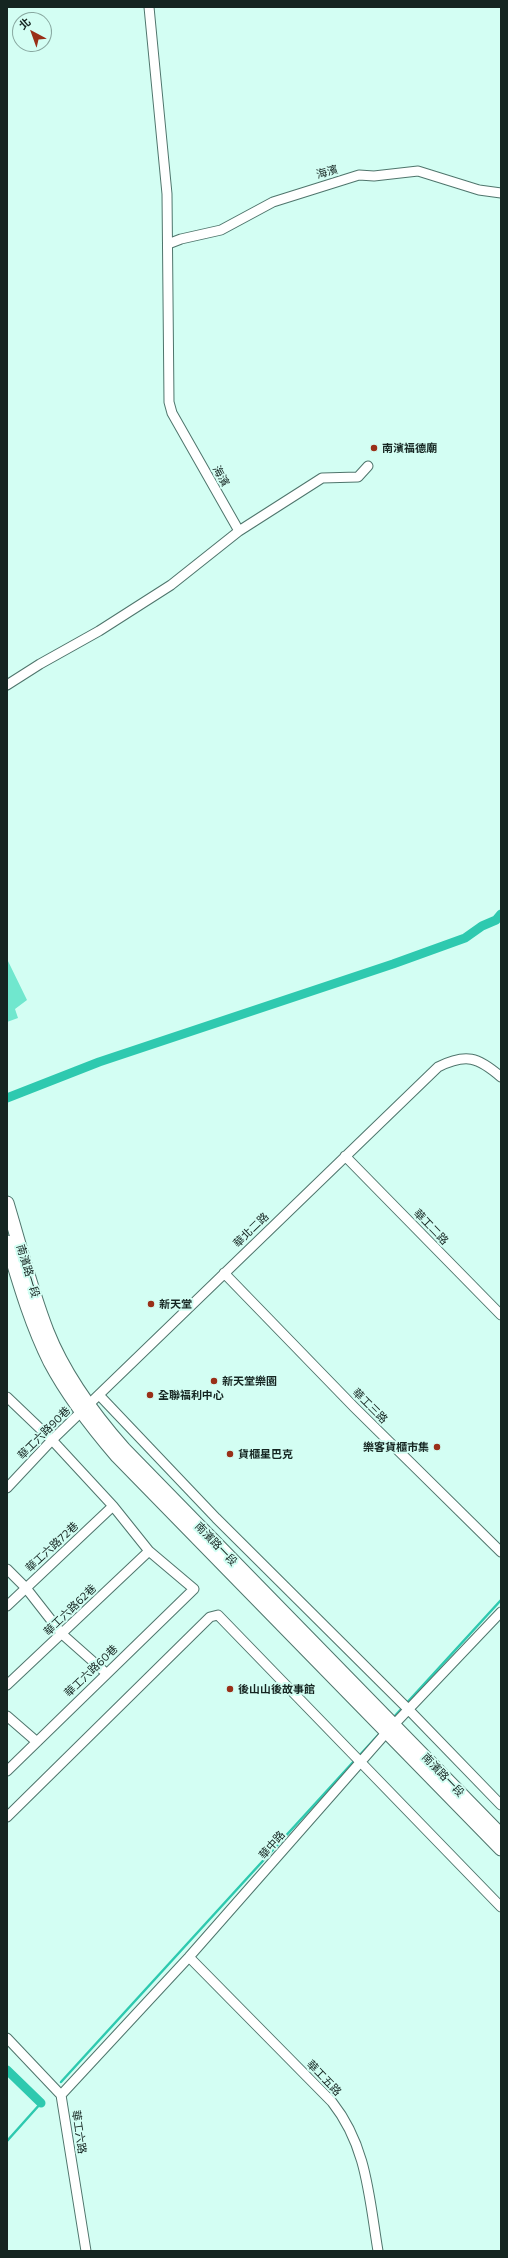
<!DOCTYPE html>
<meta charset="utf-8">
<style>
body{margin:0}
#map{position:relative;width:508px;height:2258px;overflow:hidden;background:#d3fef3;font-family:Commissioner,"Noto Sans TC",sans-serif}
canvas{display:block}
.frame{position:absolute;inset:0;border:8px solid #152521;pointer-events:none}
.north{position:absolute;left:12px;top:12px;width:40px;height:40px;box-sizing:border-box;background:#d3fef3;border:1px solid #87a79f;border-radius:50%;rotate:319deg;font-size:11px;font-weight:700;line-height:16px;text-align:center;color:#152521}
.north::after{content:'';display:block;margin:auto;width:14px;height:18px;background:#993018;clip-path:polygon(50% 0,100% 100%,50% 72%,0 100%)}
</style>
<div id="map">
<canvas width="508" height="2258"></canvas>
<div class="frame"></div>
<div class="north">北</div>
</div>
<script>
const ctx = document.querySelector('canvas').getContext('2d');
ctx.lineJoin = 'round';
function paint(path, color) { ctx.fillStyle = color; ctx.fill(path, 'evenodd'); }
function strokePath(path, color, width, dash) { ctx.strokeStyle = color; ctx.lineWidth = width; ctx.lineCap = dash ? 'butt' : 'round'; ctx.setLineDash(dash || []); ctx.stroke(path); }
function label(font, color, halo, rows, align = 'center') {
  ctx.font = font + ' Commissioner,"Noto Sans TC",sans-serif'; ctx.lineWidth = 4; ctx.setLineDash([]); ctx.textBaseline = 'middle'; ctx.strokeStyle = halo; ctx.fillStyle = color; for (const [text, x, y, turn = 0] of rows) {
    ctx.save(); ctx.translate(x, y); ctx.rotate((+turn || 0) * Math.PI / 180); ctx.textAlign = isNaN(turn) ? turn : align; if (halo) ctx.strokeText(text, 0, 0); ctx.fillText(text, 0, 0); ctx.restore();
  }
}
paint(new Path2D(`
 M7 959 27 1000 15 1009 18 1018 7 1022Z`), '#70e7ce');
strokePath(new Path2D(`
 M393 1718 501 1600
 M358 1757 381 1732
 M61 2082 355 1760
 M7 2141 41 2103`), '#2ec9af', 2.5);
strokePath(new Path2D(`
 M7 1098 99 1062 393 964 465 938 482 926 496 920 501 914
 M7 2070 41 2103`), '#2ec9af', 9);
const minor = new Path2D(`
 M149 7 167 194 169 402 172 413 239 531
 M168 244 181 239 221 230 273 202 359 175 374 176 418 171 479 190 501 193
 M7 685 40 664 99 631 171 585 239 531 322 478 358 477 368 466
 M345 1156 501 1315
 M224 1273 354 1407 501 1552
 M100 1396 216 1518 409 1710 501 1805
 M7 1397 52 1440 113 1506 149 1551 194 1589 7 1771
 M7 1488 52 1440 438 1067C466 1053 478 1057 501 1077
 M7 1569 26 1588 62 1634 106 1673
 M7 1606 113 1506
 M7 1685 149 1551
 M7 1716 37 1742
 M7 1817 210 1617 218 1615 501 1907
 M189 1957 332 2102C367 2146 369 2197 378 2251
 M7 2038 61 2095 86 2251
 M61 2095 189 1957 386 1733 501 1612`);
const secondary = new Path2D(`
 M7 1203C20 1246 31 1290 47 1331 64 1374 94 1415 124 1449L501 1835
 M7 1242C19 1282 31 1324 50 1362 68 1396 92 1427 117 1456L501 1849`);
strokePath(minor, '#4f756c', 11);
strokePath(secondary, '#4f756c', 15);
strokePath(minor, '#fff', 9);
strokePath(secondary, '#fff', 13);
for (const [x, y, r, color] of [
 [374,448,4,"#993018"],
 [151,1304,4,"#993018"],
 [214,1381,4,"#993018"],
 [150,1395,4,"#993018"],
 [437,1447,4,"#993018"],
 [230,1454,4,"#993018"],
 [230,1689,4,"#993018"]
]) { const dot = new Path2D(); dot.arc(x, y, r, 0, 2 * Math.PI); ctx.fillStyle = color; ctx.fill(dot); strokePath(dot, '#d3fef3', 1.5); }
label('11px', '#152521', '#d3fef3', [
 ["海濱",327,172,-16],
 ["海濱",221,476,61],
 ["華工二路",431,1227,46],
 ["華北二路",251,1230,-44],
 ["南濱路一段",28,1271,73],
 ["華工三路",370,1406,45],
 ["華工六路90巷",44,1433,-45],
 ["南濱路一段",216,1544,46],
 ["華工六路72巷",52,1547,-43],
 ["華工六路62巷",70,1610,-44],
 ["華工六路60巷",91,1671,-44],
 ["南濱路一段",443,1775,46],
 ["華中路",272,1845,-49],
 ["華工五路",324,2078,46],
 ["華工六路",79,2132,81]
]);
label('bold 11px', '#152521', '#d3fef3', [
 ["南濱福德廟",382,448],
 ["新天堂",159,1304],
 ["新天堂樂園",222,1381],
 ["全聯福利中心",158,1395],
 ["樂客貨櫃市集",429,1447,"right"],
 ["貨櫃星巴克",238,1454],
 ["後山山後故事館",238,1689]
], 'left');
</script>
